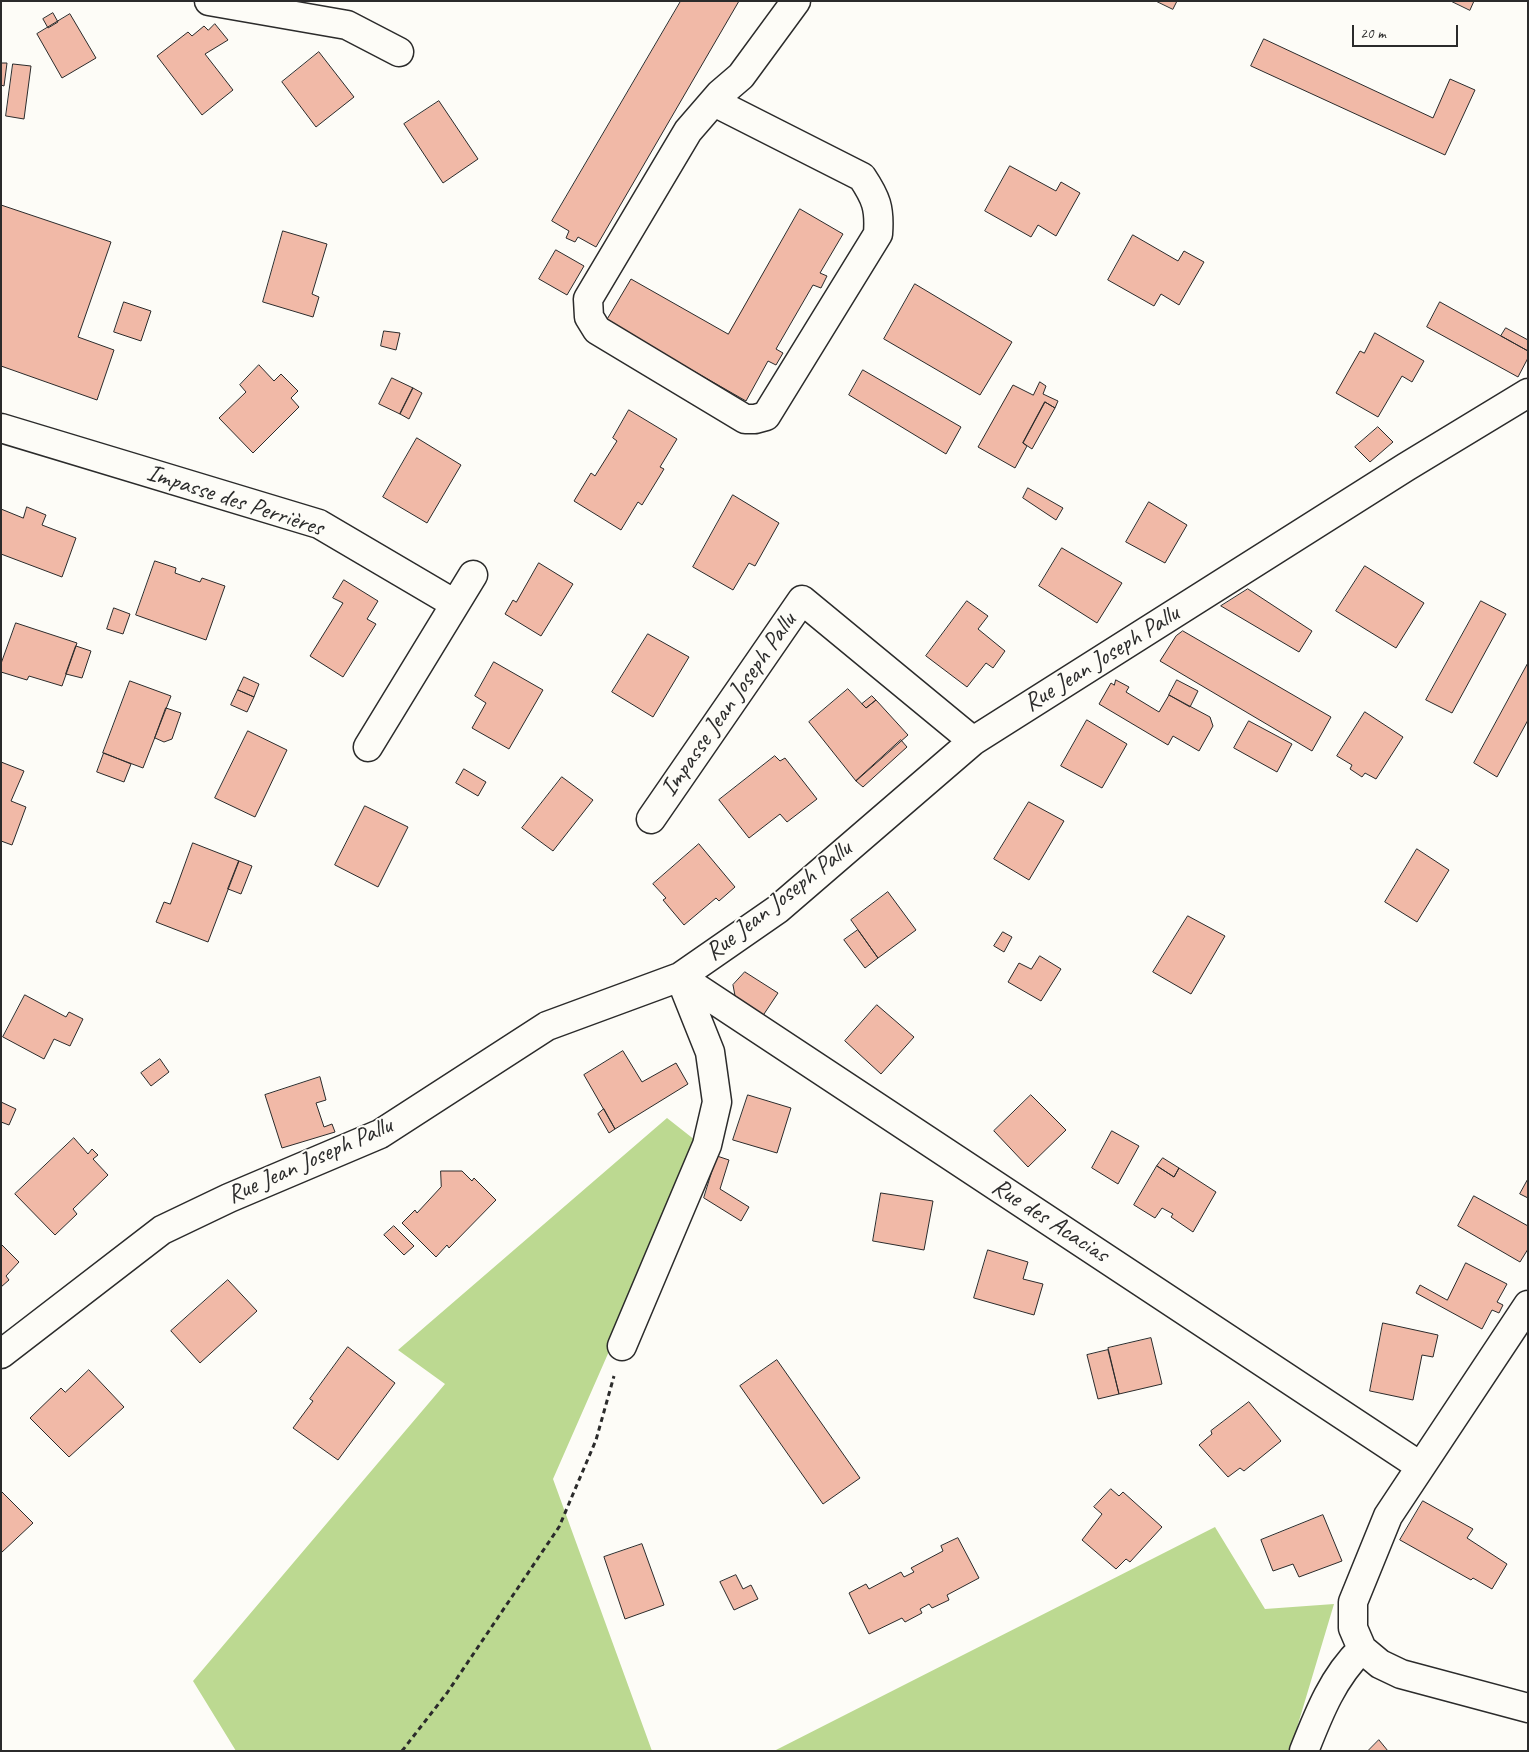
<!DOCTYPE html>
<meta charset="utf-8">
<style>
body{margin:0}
#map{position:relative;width:1529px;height:1752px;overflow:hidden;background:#fdfcf7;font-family:Caveat,sans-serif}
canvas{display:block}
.frame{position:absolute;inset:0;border:2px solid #2b2b2b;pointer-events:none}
.scale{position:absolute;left:1352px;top:25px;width:106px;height:22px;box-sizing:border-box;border:2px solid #2b2b2b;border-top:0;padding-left:6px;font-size:15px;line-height:18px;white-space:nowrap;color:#2b2b2b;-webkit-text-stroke:4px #fdfcf7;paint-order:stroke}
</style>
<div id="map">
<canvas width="1529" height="1752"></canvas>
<div class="frame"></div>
<div class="scale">20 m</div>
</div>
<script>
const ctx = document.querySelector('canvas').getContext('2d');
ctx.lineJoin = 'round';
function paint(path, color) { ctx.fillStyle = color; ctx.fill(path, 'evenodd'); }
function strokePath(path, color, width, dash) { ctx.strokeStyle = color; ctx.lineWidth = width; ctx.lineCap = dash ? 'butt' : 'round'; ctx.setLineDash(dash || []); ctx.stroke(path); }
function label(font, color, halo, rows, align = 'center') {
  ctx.font = font + ' Caveat,sans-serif'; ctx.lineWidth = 4; ctx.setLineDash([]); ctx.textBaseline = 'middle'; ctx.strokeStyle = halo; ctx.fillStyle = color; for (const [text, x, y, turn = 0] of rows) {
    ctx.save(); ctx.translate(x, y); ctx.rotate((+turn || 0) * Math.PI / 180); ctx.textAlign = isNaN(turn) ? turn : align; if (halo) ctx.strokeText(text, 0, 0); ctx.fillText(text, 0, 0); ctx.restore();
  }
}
paint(new Path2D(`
 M667 1118 700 1144 553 1479 652 1751H236L193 1681 445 1384 398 1350Z
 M1215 1527 1265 1609 1334 1604 1290 1751H774Z`), '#bcd991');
const building = new Path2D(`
 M681 1H739L596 247 578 237 575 242 566 238 569 231 552 221Z
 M1156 1H1177L1173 9Z
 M1451 1H1474L1470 10Z
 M53 13 58 22 48 28 43 19Z
 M70 14 96 58 62 78 37 34Z
 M215 24 228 40 205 54 233 90 202 115 157 56 188 32 192 36 204 26 208 30Z
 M1264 39 1433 118 1450 79 1475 90 1445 155 1251 66Z
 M319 52 354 97 316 127 282 82Z
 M1 63H7L4 86 1 85Z
 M13 64 31 66 24 119 6 116Z
 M439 101 478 159 443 183 404 124Z
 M1010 166 1056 191 1061 182 1080 193 1056 236 1038 225 1031 237 985 211Z
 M1 205 111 242 78 337 114 350 97 400 1 366Z
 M800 209 843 234 820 273 827 276 821 288 813 285 776 349 783 353 776 365 768 361 746 401 606 321 631 279 728 334Z
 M283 231 327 244 312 294 319 297 313 317 263 302Z
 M1133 235 1178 261 1184 251 1204 262 1179 305 1161 294 1154 306 1108 280Z
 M556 250 584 266 567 295 539 279Z
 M915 284 1012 342 980 395 884 339Z
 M124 302 151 311 141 341 114 332Z
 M1440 302 1528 351V358L1518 377 1427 327Z
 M1506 328 1528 340V351L1501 336Z
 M384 331 400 333 396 350 381 346Z
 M1375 333 1424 361 1412 382 1402 376 1378 417 1336 393 1360 351 1364 353Z
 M259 365 274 381 281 374 298 391 291 398 299 407 253 453 219 418 246 392 240 385Z
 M863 370 961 427 946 454 849 395Z
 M392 378 413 388 400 414 379 404Z
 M1040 382 1046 386 1043 394 1058 401 1055 408 1045 402 1023 443 1027 446 1015 468 978 447 1013 385 1033 395Z
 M413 388 422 393 409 419 400 414Z
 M1045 402 1055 408 1032 449 1023 443Z
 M629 410 677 439 660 467 664 469 642 505 638 502 621 530 574 501 591 473 595 476 617 441 613 438Z
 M1378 427 1393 442 1370 462 1355 447Z
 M417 438 461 465 427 523 383 497Z
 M1028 488 1063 508 1056 520 1023 498Z
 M733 495 779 523 755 566 749 563 733 590 693 567Z
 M1149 502 1187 525 1165 563 1126 542Z
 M27 507 46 515 42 525 76 538 62 577 1 554V509L23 518Z
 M1062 548 1122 583 1097 623 1039 586Z
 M155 561 176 568 175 573 200 582 202 578 225 586 206 640 136 615Z
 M539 563 573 584 541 636 505 614 513 600 516 602Z
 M1365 566 1424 603 1396 648 1336 611Z
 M344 580 378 601 367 619 376 624 343 677 310 656 343 603 333 598Z
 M1248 589 1312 631 1299 652 1221 606Z
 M967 601 988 616 978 629 1005 651 993 668 986 663 967 687 926 656Z
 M1481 601 1506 614 1452 713 1426 700Z
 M114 608 130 614 123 634 107 629Z
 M16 623 77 643 62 686 29 676 27 680 1 672V664Z
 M1183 631 1331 717 1312 751 1160 661 1176 636Z
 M648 634 689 657 653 717 612 692Z
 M76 646 91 651 82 678 66 674Z
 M494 662 543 690 509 749 472 728 486 703 475 696Z
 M1528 663V720L1497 777 1474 763Z
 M244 677 259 684 254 697 238 690Z
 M1116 680 1129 687 1126 692 1159 712 1169 695 1210 717 1213 726 1199 751 1173 736 1168 745 1099 704 1111 683 1114 685Z
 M1177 680 1198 691 1190 707 1169 695Z
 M130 681 171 696 143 768 103 753Z
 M848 689 866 708 876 700 908 735 856 781 809 722Z
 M238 690 254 697 247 712 231 705Z
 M872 696 876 700 866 708 862 704Z
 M166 708 181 713 172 739 164 742 155 738Z
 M1365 712 1403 737 1376 779 1365 773 1362 777 1350 769 1352 765 1337 756Z
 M1087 720 1127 744 1102 788 1061 766Z
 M1249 721 1292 744 1277 772 1234 748Z
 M248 731 287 750 255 817 215 798Z
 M901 740 907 747 863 787 856 781Z
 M104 753 131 764 124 782 97 772Z
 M775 756 780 761 785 758 817 799 787 822 780 814 749 838 719 800Z
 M1 762 24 771 11 801 26 807 12 845 1 841Z
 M464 769 486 782 478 796 456 783Z
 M562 777 593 800 553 851 522 828Z
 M1029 802 1064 821 1029 880 994 859Z
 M365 806 408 827 378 887 335 865Z
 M193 843 239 861 208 942 156 922 164 902 170 904Z
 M699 844 735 887 719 901 716 898 684 925 663 900 666 898 653 884Z
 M1417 849 1449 870 1417 922 1385 902Z
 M239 861 252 866 241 894 228 889Z
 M888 892 916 930 878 958 851 920Z
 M1188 916 1225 936 1191 994 1153 972Z
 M858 930 878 958 865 968 844 940Z
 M1003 932 1012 937 1004 952 994 946Z
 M1040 956 1061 969 1041 1001 1008 982 1019 963 1031 969Z
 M745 972 778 993 762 1017 736 1001 733 985Z
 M25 995 66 1017 69 1012 83 1019 70 1046 54 1039 44 1059 3 1037Z
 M877 1005 914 1037 881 1074 845 1041Z
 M623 1051 642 1082 676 1063 688 1084 615 1129 584 1075Z
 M160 1059 169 1072 151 1086 141 1073Z
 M320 1077 326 1100 316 1103 324 1127 332 1124 335 1132 282 1148 265 1095Z
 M748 1095 791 1108 777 1153 733 1140Z
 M1031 1095 1066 1130 1028 1167 994 1131Z
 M1 1102 16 1109 9 1125 1 1122Z
 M604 1109 615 1129 609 1133 598 1114Z
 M1112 1131 1139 1146 1118 1184 1092 1168Z
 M74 1138 88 1154 92 1149 98 1155 93 1159 108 1175 73 1209 77 1214 55 1235 15 1194Z
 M717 1156 729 1160 720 1189 749 1207 741 1221 704 1198Z
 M1163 1158 1179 1168 1174 1177 1157 1166Z
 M1157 1166 1174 1177 1179 1168 1216 1192 1193 1232 1171 1217 1173 1214 1162 1208 1155 1218 1134 1205Z
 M441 1171H462L472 1181 474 1178 496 1200 449 1248 447 1245 436 1257 402 1223 415 1210 417 1213 441 1187Z
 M1528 1179V1198L1520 1194Z
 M881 1193 933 1201 924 1250 873 1241Z
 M1474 1196 1528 1226V1249L1520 1262 1458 1226Z
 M394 1226 414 1246 404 1255 384 1235Z
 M1 1244 19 1262 6 1276 9 1280 1 1287Z
 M988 1250 1028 1262 1023 1279 1043 1284 1034 1315 974 1298Z
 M1466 1263 1507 1284 1497 1302 1503 1305 1499 1313 1492 1310 1482 1329 1416 1293 1420 1285 1447 1300Z
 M228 1280 257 1311 200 1363 171 1331Z
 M1383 1323 1438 1335 1433 1357 1422 1355 1413 1400 1370 1391Z
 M1151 1338 1162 1384 1119 1394 1108 1348Z
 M348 1347 395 1383 338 1460 293 1428 313 1401 310 1399Z
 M1108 1350 1119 1394 1098 1399 1087 1355Z
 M777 1360 860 1478 823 1504 740 1386Z
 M89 1370 124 1407 69 1457 30 1418 61 1388 65 1392Z
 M1249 1402 1281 1441 1244 1471 1240 1468 1228 1477 1199 1445 1212 1434 1211 1431Z
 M1111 1489 1119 1496 1123 1492 1162 1527 1130 1562 1126 1559 1116 1569 1082 1540 1102 1514 1094 1507Z
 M1 1491 33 1523 1 1553Z
 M1423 1501 1473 1529 1467 1538 1507 1564 1492 1589 1473 1578 1471 1580 1400 1540Z
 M1323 1515 1342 1561 1299 1577 1293 1564 1273 1571 1261 1540Z
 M958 1538 979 1578 947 1595 949 1600 932 1608 929 1604 920 1609 922 1613 905 1622 902 1618 869 1634 849 1593 866 1584 869 1589 901 1572 904 1577 914 1572 911 1568 943 1551 941 1546Z
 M642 1544 664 1605 625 1619 604 1557Z
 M736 1575 743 1589 751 1585 758 1599 734 1610 720 1582Z
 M1379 1740 1388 1751H1368Z`);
paint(building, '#f1b9a7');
strokePath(building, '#2b2b2b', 1);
const minor = new Path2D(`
 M209 1 347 25 399 52
 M714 102 862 177C876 198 880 208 878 234L766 416 755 419H745L597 330 589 317 588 299 688 131 720 94 741 76 796 1
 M1 428 319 524 455 604
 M368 747 473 575
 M651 819 802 600 973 741
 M680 977 1420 1466
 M622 1346 707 1145 717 1102 710 1052 680 977
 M1 1354 162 1230 229 1198 380 1134 547 1026 680 977 778 909 973 741 1406 467 1528 393
 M1362 1649 1380 1664 1401 1674 1528 1708
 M1304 1751C1319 1713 1333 1677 1362 1649L1353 1628V1602L1388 1516 1528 1305`);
strokePath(minor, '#2b2b2b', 31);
strokePath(new Path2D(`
 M402 1751 447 1693 559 1527 596 1440 614 1376`), '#2b2b2b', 3, [5, 4]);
strokePath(minor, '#fdfcf7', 28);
label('25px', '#2b2b2b', '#fdfcf7', [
 ["Impasse des Perrières",235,501,18],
 ["Rue Jean Joseph Pallu",1102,659,-32],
 ["Impasse Jean Joseph Pallu",729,705,-55],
 ["Rue Jean Joseph Pallu",779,901,-38],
 ["Rue Jean Joseph Pallu",310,1161,-24],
 ["Rue des Acacias",1050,1221,33]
]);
</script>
